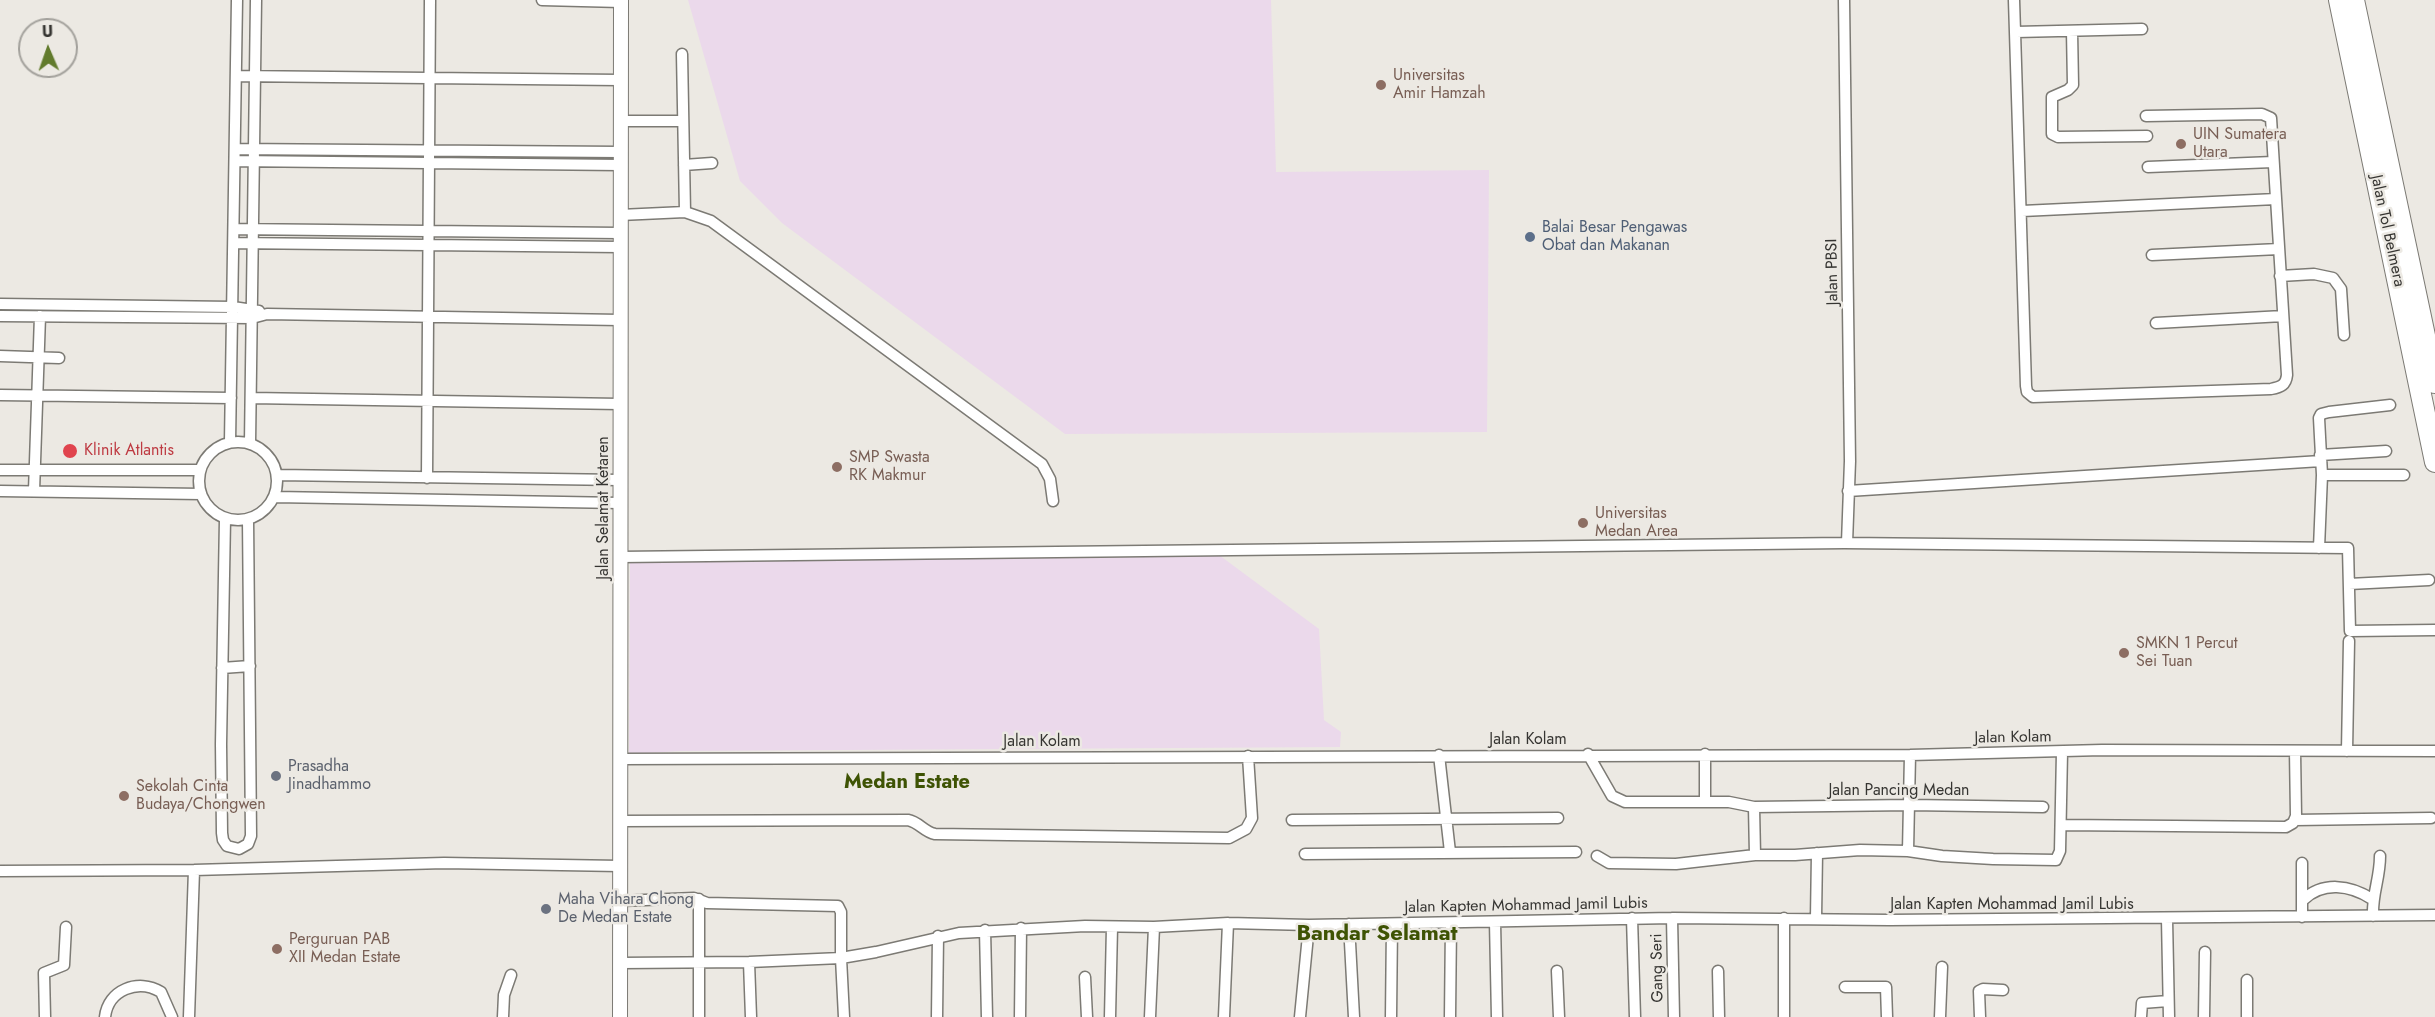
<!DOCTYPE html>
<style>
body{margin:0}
#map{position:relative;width:2435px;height:1017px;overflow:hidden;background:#ece9e3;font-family:Jost,sans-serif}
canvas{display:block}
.north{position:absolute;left:18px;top:18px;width:60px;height:60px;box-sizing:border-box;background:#ece9e3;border:2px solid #a3a19c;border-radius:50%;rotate:358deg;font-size:16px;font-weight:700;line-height:24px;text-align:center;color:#363532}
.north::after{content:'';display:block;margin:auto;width:21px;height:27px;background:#627b2d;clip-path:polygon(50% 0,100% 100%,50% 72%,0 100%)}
</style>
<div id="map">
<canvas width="2435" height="1017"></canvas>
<div class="north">U</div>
</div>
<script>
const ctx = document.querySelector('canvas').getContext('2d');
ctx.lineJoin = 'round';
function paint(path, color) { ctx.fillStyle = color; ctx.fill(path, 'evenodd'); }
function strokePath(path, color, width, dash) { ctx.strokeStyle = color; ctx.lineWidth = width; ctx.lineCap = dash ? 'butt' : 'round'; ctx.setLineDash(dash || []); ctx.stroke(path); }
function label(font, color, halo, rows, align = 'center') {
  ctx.font = font + ' Jost,sans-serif'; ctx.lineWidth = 5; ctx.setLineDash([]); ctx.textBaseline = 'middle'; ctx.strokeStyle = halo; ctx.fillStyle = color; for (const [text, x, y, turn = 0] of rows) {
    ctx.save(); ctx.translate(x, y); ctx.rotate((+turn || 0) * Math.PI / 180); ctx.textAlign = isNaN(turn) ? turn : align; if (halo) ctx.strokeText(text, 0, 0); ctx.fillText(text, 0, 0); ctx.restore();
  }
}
paint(new Path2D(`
 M688 0H1271L1276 172 1489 170 1487 432 1065 434 782 223 740 181Z
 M1219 555 1319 629 1324 720 1341 732 1340 747 680 751 629 754 630 561Z`), '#ebd9eb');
const minor = new Path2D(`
 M542 0 621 2
 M1844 0 1850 461 1847 543
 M2014 0 2026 386 2027 392 2033 397 2271 389C2281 387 2286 385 2287 375L2271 118 2262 114 2146 116
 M2072 31 2073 85 2068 90 2052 97V134L2058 137 2147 136
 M2016 32 2142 29
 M682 54 685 212
 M236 76 620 80
 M621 121H683
 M235 149 620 152
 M235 161 620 165
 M684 165 712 163
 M2148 167 2273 162
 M2022 211 2276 199
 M620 215 685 212 711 221 1042 464 1050 479 1053 501
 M234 229 620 233
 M234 243 620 247
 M2152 255 2279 249
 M2280 276 2314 274 2333 278 2341 289 2344 335
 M0 304 233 307 259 311
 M0 316 252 318 267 314 620 320
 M2156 323 2283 316
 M0 356 59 358
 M0 395 231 398
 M251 398 620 404
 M199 481a39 39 0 1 1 78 0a39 39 0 1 1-78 0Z
 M230 442 237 0
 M250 443 256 0
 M2320 455 2386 451
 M0 470H200
 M278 475 620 480
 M2322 475H2404
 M427 478 430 0
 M0 491 201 494
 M34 491 40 316
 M1848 491 2321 461
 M275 497 620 503
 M225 519 221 744 222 833 223 840 227 846 239 849 248 844 251 836 248 519
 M2319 548 2322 475 2319 418 2321 414 2329 412 2390 405
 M620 557 1844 543 2348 548 2350 631 2435 630
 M2349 584 2429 580
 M222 668 250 666
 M2347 751 2349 641
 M1588 754 1612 796 1625 802H1729L1754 807 1910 805 2043 807
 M1705 754V801
 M1439 755 1450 852
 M620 759 1910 755 2102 750 2435 751
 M1754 807 1755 855
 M1292 820 1558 818
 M2295 820 2431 818
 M620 821 908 820C919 822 924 832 935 834L1229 838 1246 829 1252 818 1248 756
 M2061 825 2286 827 2293 823 2296 816 2295 751
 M1908 851 1942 856 1993 859 2056 860 2060 851 2062 752
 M1305 854 1576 852
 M1597 856 1609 863 1676 864 1755 855H1795L1860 850 1908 851 1910 755
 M2302 863V917
 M0 871 194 870 444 863 620 866
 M2303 900C2323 881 2350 885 2372 899
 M620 901 694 898 707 903 838 906 841 912V958L844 1017
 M2373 916C2372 893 2380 879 2380 856
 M1632 918 1635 1017
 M1672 918 1674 1017
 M1816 918 1817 853
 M2167 919 2169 1017
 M1495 922 1497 1017
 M1349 924 1354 1017
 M985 930 987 1017
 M749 962 751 1017
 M620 963 749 962 841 958 876 952 959 933 1085 926 1154 927 1228 923 1309 925 1672 918 1890 920 2435 915
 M1557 971 1559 1017
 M1718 971 1719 1017
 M1085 977 1087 1017
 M2247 980V1017
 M1845 987H1886L1887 1017
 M45 1017 44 973 64 965 66 927
 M105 1017C108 990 138 978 161 992L172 1017
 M189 1017 194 870
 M503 1017 504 995 511 975
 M699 1017V899
 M937 1017 938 936
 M1020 1017 1021 928
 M1110 1017 1112 927
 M1150 1017 1154 927
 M1224 1017 1228 923
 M1300 1017 1309 925
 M1391 1017 1392 924
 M1450 1017 1451 923
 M1784 1017V918
 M1940 1017 1942 967
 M1980 1017 1979 991 1983 989 2003 990
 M2141 1017 2142 1003 2168 1001
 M2204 1017 2205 952`);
const tertiary = new Path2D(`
 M620 1017 621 0`);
const motorway = new Path2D(`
 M2339 0 2435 462
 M2354 0 2435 383`);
strokePath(minor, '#7c7a74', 13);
strokePath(tertiary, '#7c7a74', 16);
strokePath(motorway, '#7c7a74', 22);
strokePath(minor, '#fff', 10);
strokePath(tertiary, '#fff', 14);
strokePath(motorway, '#fff', 20);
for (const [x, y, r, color] of [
 [1381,85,6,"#8d6e63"],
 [2181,144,6,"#8d6e63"],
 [1530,237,6,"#5c6f8a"],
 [70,451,8,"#e0444e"],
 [837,467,6,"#8d6e63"],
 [1583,523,6,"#8d6e63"],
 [2124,653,6,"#8d6e63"],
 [276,776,6,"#6b7280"],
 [124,796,6,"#8d6e63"],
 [546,909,6,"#6b7280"],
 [277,949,6,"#8d6e63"]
]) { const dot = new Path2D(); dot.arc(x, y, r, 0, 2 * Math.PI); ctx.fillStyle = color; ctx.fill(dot); strokePath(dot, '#ece9e3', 2); }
label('16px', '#785e54', '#ece9e3', [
 ["Universitas",1393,76],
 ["Amir Hamzah",1393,94],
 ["UIN Sumatera",2193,135],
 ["Utara",2193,153],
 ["SMP Swasta",849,458],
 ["RK Makmur",849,476],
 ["Universitas",1595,514],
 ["Medan Area",1595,532],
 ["SMKN 1 Percut",2136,644],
 ["Sei Tuan",2136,662],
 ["Sekolah Cinta",136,787],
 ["Budaya/Chongwen",136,805],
 ["Perguruan PAB",289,940],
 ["XII Medan Estate",289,958]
], 'left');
label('16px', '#4e5e75', '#ece9e3', [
 ["Balai Besar Pengawas",1542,228],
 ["Obat dan Makanan",1542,246]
], 'left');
label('16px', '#363532', '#ece9e3', [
 ["Jalan Tol Belmera",2387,231,78],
 ["Jalan PBSI",1833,272,-91],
 ["Jalan Selamat Ketaren",604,508,-90],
 ["Jalan Kolam",2013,738,-1],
 ["Jalan Kolam",1528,740],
 ["Jalan Kolam",1042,742],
 ["Jalan Pancing Medan",1899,791],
 ["Jalan Kapten Mohammad Jamil Lubis",2012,905],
 ["Jalan Kapten Mohammad Jamil Lubis",1526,906,-1],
 ["Gang Seri",1658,968,-91]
]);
label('16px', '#be3a42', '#ece9e3', [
 ["Klinik Atlantis",84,451]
], 'left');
label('16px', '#5b616d', '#ece9e3', [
 ["Prasadha",288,767],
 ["Jinadhammo",288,785],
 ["Maha Vihara Chong",558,900],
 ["De Medan Estate",558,918]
], 'left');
label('bold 20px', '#3e5304', '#ece9e3', [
 ["Medan Estate",907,783]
]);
label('bold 22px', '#3e5304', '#ece9e3', [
 ["Bandar Selamat",1377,935]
]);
</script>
